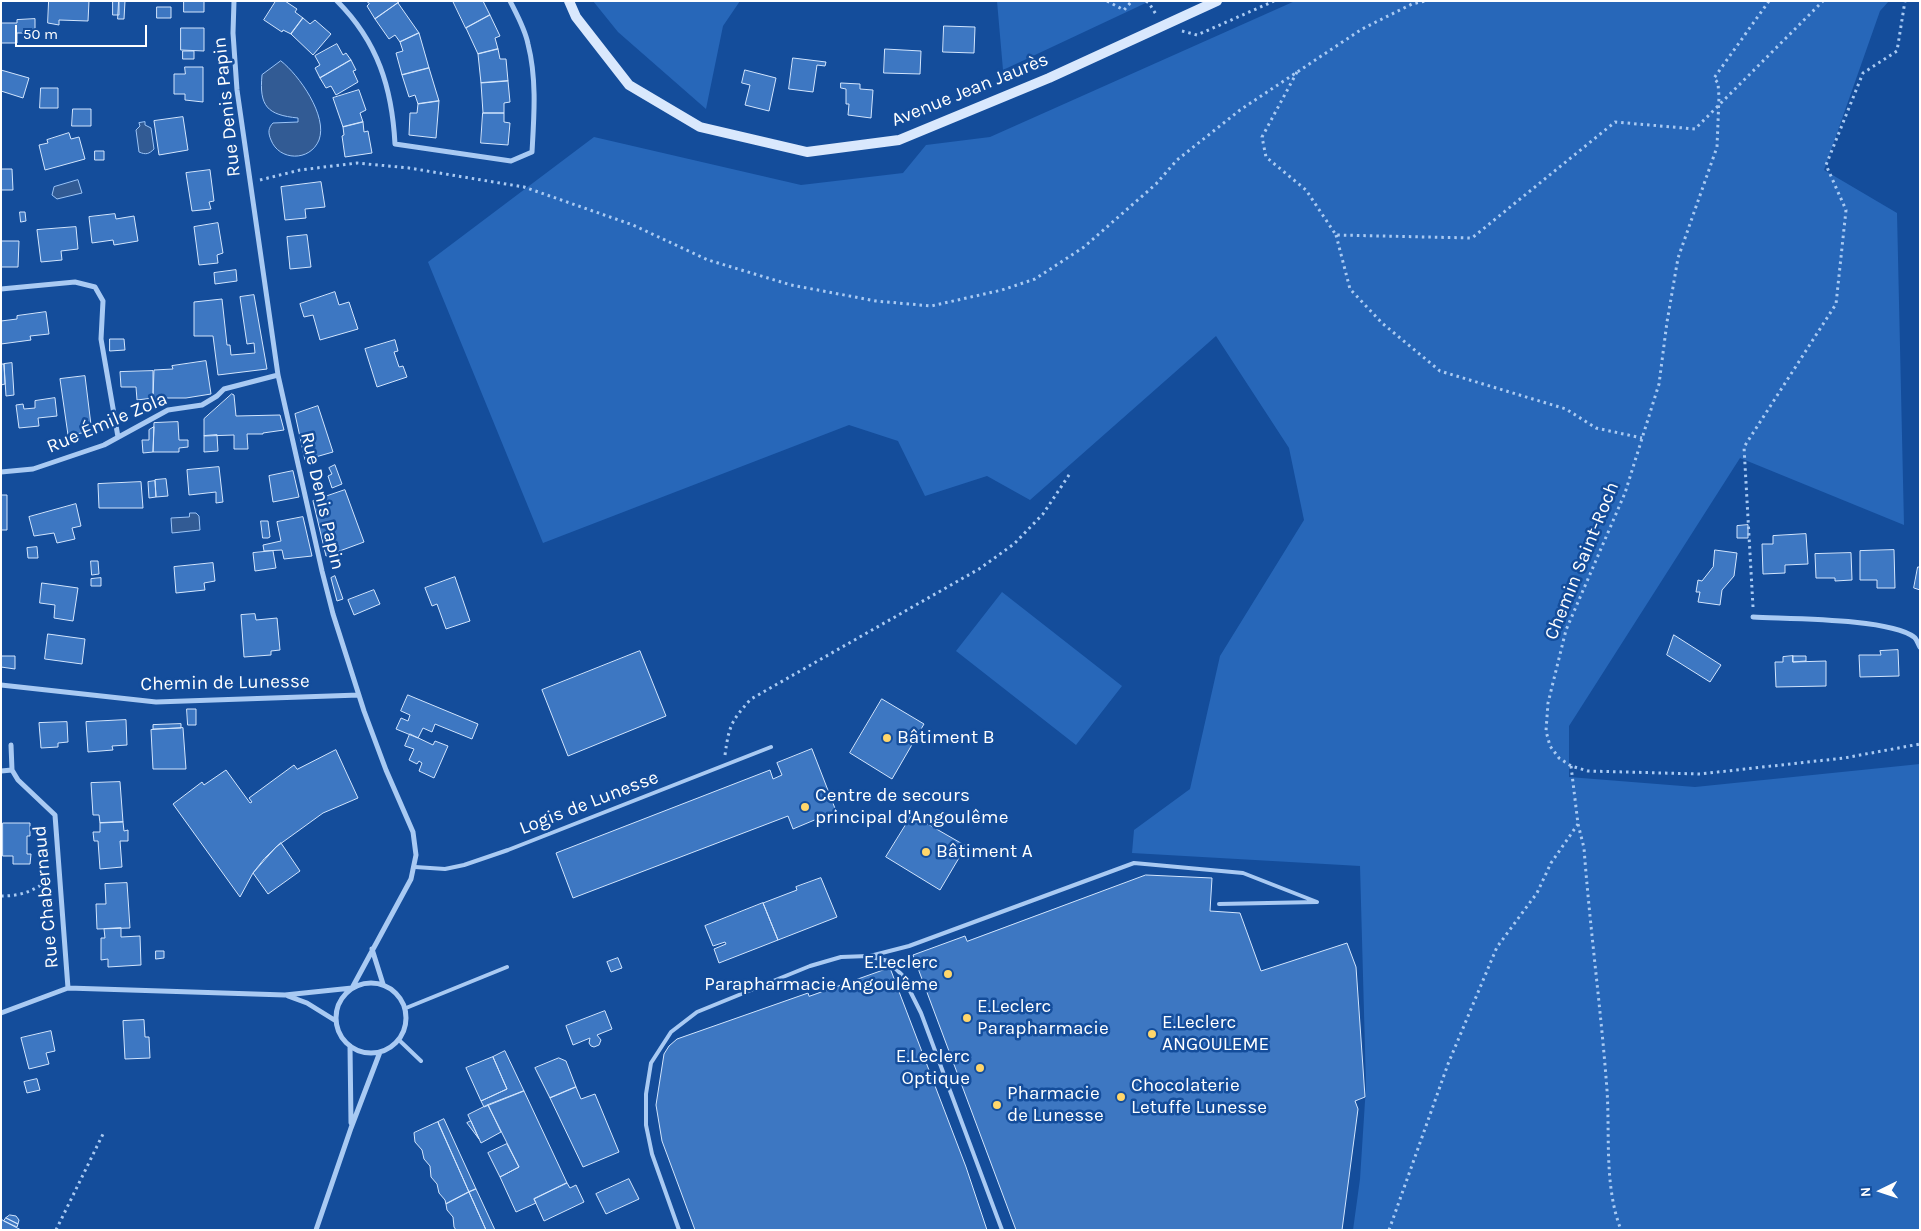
<!DOCTYPE html>
<meta charset="utf-8">
<style>
body{margin:0}
#map{position:relative;width:1921px;height:1231px;overflow:hidden;background:#144d9b;font-family:Karla,sans-serif}
canvas{display:block}
.frame{position:absolute;inset:0;border:2px solid #fff;pointer-events:none}
.north{position:absolute;left:1856px;top:1166px;width:50px;height:50px;-webkit-text-stroke:4px #144d9b;paint-order:stroke;rotate:266deg;font-size:14px;font-weight:700;line-height:20px;text-align:center;color:#fff}
.north::after{content:'';display:block;margin:auto;width:18px;height:22px;background:#fff;clip-path:polygon(50% 0,100% 100%,50% 72%,0 100%)}
.scale{position:absolute;left:15px;top:25px;width:132px;height:22px;box-sizing:border-box;border:2px solid #fff;border-top:0;padding-left:6px;font-size:15px;line-height:18px;white-space:nowrap;color:#fff;-webkit-text-stroke:4px #144d9b;paint-order:stroke}
</style>
<div id="map">
<canvas width="1921" height="1231"></canvas>
<div class="frame"></div>
<div class="north">N</div>
<div class="scale">50 m</div>
</div>
<script>
const ctx = document.querySelector('canvas').getContext('2d');
ctx.lineJoin = 'round';
function paint(path, color) { ctx.fillStyle = color; ctx.fill(path, 'evenodd'); }
function strokePath(path, color, width, dash) { ctx.strokeStyle = color; ctx.lineWidth = width; ctx.lineCap = dash ? 'butt' : 'round'; ctx.setLineDash(dash || []); ctx.stroke(path); }
function label(font, color, halo, rows, align = 'center') {
  ctx.font = font + ' Karla,sans-serif'; ctx.lineWidth = 5; ctx.setLineDash([]); ctx.textBaseline = 'middle'; ctx.strokeStyle = halo; ctx.fillStyle = color; for (const [text, x, y, turn = 0] of rows) {
    ctx.save(); ctx.translate(x, y); ctx.rotate((+turn || 0) * Math.PI / 180); ctx.textAlign = isNaN(turn) ? turn : align; if (halo) ctx.strokeText(text, 0, 0); ctx.fillText(text, 0, 0); ctx.restore();
  }
}
paint(new Path2D(`
 M593 1H740L723 26 706 109 618 32Z
 M997 1H1150L1003 70Z
 M1295 1H1889L1880 11 1824 170 1897 213 1904 525 1740 458 1569 726V777L1695 787 1920 764V1230H1353L1360 1179 1366 1086 1360 866 1132 853 1134 830 1190 789 1220 656 1304 520 1289 448 1216 336 1030 500 987 476 925 496 898 441 849 425 543 543 428 262 594 137 801 185 903 173 926 145 990 137Z
 M1002 592 1122 686 1076 745 956 651Z`), '#2767b9');
const water = new Path2D(`
 M281 61C299 75 328 116 319 140 310 162 279 161 271 140 268 133 268 128 273 123L298 122V118C267 115 259 106 262 75Z
 M145 122V125L151 128 154 149C149 154 146 155 139 152L136 130 140 126 139 123Z
 M78 180 82 193 57 199 52 195 54 187Z
 M190 513H196L199 516 200 530 172 533 171 518 189 517Z`);
paint(water, '#325b94');
strokePath(water, '#9cc4f6', 1);
const building = new Path2D(`
 M49 1H89L88 21 59 20V25L48 23Z
 M113 1H119V15H113Z
 M119 1H125L124 19H118Z
 M184 1H204V12H184Z
 M276 1H285L297 9 295 12 303 18 291 34 283 30 282 32 264 20Z
 M367 1H398L399 2 375 19 367 6 369 4Z
 M453 1H483L490 15 466 28Z
 M398 3 419 33 400 42 395 35 389 39 375 19Z
 M157 7H171V18H157Z
 M490 15 500 36 495 38 498 49 478 54 466 28Z
 M303 18 310 24 315 20 331 34 313 55 291 34Z
 M35 19V33H17V43H1V23H17V20Z
 M944 26 975 27 974 53 943 52Z
 M181 28H204V51L181 50Z
 M419 33 429 68 402 75 396 53 403 51 400 42Z
 M337 44 343 55 346 53 351 60 320 78 315 68 320 65 315 56Z
 M498 49 500 59H506L508 81 481 83 478 54Z
 M885 49 921 51 920 74 884 73Z
 M183 51H194V59H183Z
 M793 58 826 62 825 66 817 65 813 92 789 89Z
 M351 60 356 70 353 71 358 82 336 95 331 86 326 88 320 78Z
 M185 67H203V102L185 100V94H174V74H185Z
 M429 68 439 101 418 104 415 95 409 97 402 75Z
 M1 70 29 78 23 98 1 91Z
 M745 70 776 78 769 111 745 105 750 85 742 83Z
 M508 81 510 102 504 103V113H483L481 83Z
 M841 83 860 84V89L873 90 871 118 848 115 849 104H846V89L841 88Z
 M41 88H58V108H40Z
 M359 90 366 110 360 113 363 122 343 127 333 98Z
 M439 101 436 138 409 135 410 113H417L418 104Z
 M73 109H91V126H72Z
 M483 113H504V122L510 123 508 145 481 143Z
 M183 117 188 150 159 155 154 121Z
 M363 122 364 132 368 131 372 153 345 157 342 136 344 135 343 127Z
 M69 133 71 139 79 137 85 159 45 170 39 145 48 143 47 140Z
 M95 151H104V160H95Z
 M1 169H12L13 190H1Z
 M210 170 214 201 209 202 211 209 192 211 186 173Z
 M321 182 325 207 305 209 306 218 285 220 281 187Z
 M20 212H25L26 221 21 222Z
 M115 214 116 219 134 216 138 241 114 245 113 240 92 243 89 217Z
 M218 223 223 253 217 255 218 263 199 265 194 227Z
 M76 227 78 249 61 251 62 260 41 262 37 230Z
 M307 235 311 267 290 269 287 237Z
 M1 241H19L18 267H1Z
 M236 270 237 281 215 284 214 273Z
 M335 292 339 305 349 302 358 329 320 340 313 315 304 317 300 304Z
 M254 295 267 369 218 375 213 336H194V302L222 299 227 345H230L231 355 255 353 254 343 247 344 240 297Z
 M46 312 49 334 30 336 31 340 1 344V321L17 319V316Z
 M110 339H124L125 350 110 351Z
 M395 340 398 351 394 352 399 367 403 366 407 377 377 387 365 349Z
 M206 361 211 394 186 398H153L154 370 173 369 172 366Z
 M12 363 14 395 6 396 4 364Z
 M1 364H4L5 384 1 385Z
 M153 371V398L137 400 136 387H121L120 372Z
 M85 376 91 425 81 427 82 433 68 435 60 379Z
 M232 394 234 395 236 416 280 415 284 430 263 433V434H247L248 449H234V435L204 436V419Z
 M55 398 57 416 38 418 39 426 19 428 16 405 23 404 24 409 35 408V401Z
 M318 406 333 452 305 460 295 414Z
 M178 422 179 440H188V447L179 448V452H153L154 423Z
 M154 427 153 452 143 453 142 440H149V430Z
 M217 435 218 451 204 452V436Z
 M335 465 342 484 332 488 328 476 332 474 329 468Z
 M219 467 223 502 216 503V492L189 495 187 470Z
 M293 471 299 497 273 502 269 476Z
 M166 479 168 496 156 497 155 480Z
 M155 481 156 497 149 498 148 482Z
 M141 482 143 508H99L98 484Z
 M345 490 364 542 326 556 313 501Z
 M1 495H7V530H1Z
 M76 504 81 526 72 528 75 539 57 543 54 533 34 536 29 517Z
 M303 517 312 556 284 559 282 550 264 551 263 545 281 541 277 522Z
 M261 521H268L270 537 268 538H263Z
 M1748 525V538H1737V526Z
 M1806 534 1808 564 1785 565V573L1763 574 1762 544H1773V536Z
 M37 547 38 558H28L27 548Z
 M1715 550 1737 553 1734 576 1722 590 1720 605 1698 602 1700 592H1696L1698 580 1702 581 1713 567Z
 M1894 550 1895 588H1877V580H1860V551Z
 M273 551 276 568 255 571 253 553Z
 M1851 553 1852 580 1835 581V578H1816L1815 554Z
 M91 561H98L99 574 92 575Z
 M213 563 215 581 204 583 205 590 176 593 174 567Z
 M1918 567H1920V590L1914 588Z
 M335 576 343 599 337 601 331 578Z
 M455 577 470 621 446 629 437 604 432 606 425 588Z
 M101 578V586H91V579Z
 M42 583 78 588 73 621 54 618 55 605 40 603Z
 M374 590 380 604 354 615 348 600Z
 M255 614 256 620 277 618 280 650 271 651V655L244 657 241 615Z
 M48 634 85 639 82 664 45 659Z
 M1674 635 1721 665 1710 682 1667 655Z
 M1898 650 1899 676 1860 677 1859 655H1881L1880 651Z
 M640 651 666 716 568 756 542 690Z
 M1 656H15V669L1 667Z
 M1793 656V662L1826 661V686L1776 687 1775 662H1783V657Z
 M1793 656H1806V661L1793 662Z
 M408 695 478 724 472 739 435 724 432 732 423 728 418 738 396 729 401 718 408 721 410 715 401 711Z
 M882 699 924 724 892 779 850 753Z
 M187 709H196V725H188Z
 M126 720 127 745 112 746 113 750 88 752 86 722Z
 M67 722 68 742 58 743V747L41 748 39 723Z
 M181 724V728L153 729V725Z
 M183 728 186 769H153L151 730Z
 M410 734 433 745 435 741 448 746 434 778 419 771 422 763 419 761 417 764 409 760 414 749 405 746Z
 M812 749 836 811 793 829 788 816 573 898 556 853 770 770 773 779 782 775 777 763Z
 M336 750 358 798 323 813 276 847 253 873 240 897 173 804 202 782 204 785 226 770 250 803 252 802 249 798 294 765 297 769Z
 M120 782 123 822 100 823 99 815H93L91 783Z
 M912 815 966 846 940 890 886 857Z
 M123 822 124 831 128 830V841H120L122 867 100 869 98 841H94L93 832H100V823Z
 M3 823H30V836H27V854H31L30 864H13V856H3Z
 M281 843 300 871 268 894 253 873 264 859Z
 M1146 875 1212 878 1210 911 1240 913 1261 971 1347 943 1356 967 1365 1097 1355 1101 1358 1109 1342 1230H1016L913 955 965 936 967 941Z
 M821 878 837 917 778 940 763 903 797 890 796 887Z
 M127 883 130 928 97 929 96 904H106L105 884Z
 M763 903 778 940 719 963 714 949 726 944 725 942 713 946 705 926Z
 M121 928V937L140 936 141 965 108 967V959L101 960V938H105L104 929Z
 M156 951H164V958L156 959Z
 M618 958 622 968 611 972 607 962Z
 M890 968 966 1167 987 1230H695L662 1141 656 1105 664 1054 669 1046 677 1039 808 993 809 996Z
 M605 1011 612 1029 597 1035 601 1040 599 1045 594 1047 591 1046 589 1043 590 1038 573 1045 566 1026Z
 M144 1020 145 1037H149L150 1058 125 1059 123 1021Z
 M51 1031 55 1051 46 1053 49 1064 29 1069 21 1038Z
 M505 1051 524 1091 484 1107 481 1101 507 1089 493 1057Z
 M493 1057 507 1089 481 1101 466 1068Z
 M559 1058 566 1061 576 1087 550 1098 535 1068Z
 M37 1079 40 1090 27 1093 24 1082Z
 M576 1087 581 1099 595 1094 619 1152 583 1167 550 1098Z
 M524 1091 567 1183 534 1199 536 1203 516 1212 500 1177 519 1167 488 1105Z
 M488 1105 501 1132 481 1143 468 1115Z
 M444 1119 476 1189 469 1192 439 1125 438 1122Z
 M471 1121 479 1139 467 1123Z
 M438 1122 469 1192 446 1204 445 1200 439 1193 437 1184 431 1177 430 1166 424 1159 422 1150 415 1142 414 1133Z
 M507 1144 519 1167 500 1177 488 1153Z
 M629 1179 639 1199 606 1214 596 1194Z
 M567 1183 570 1188 576 1185 584 1202 544 1221 534 1199Z
 M476 1189 495 1230H486L469 1192Z
 M469 1192 486 1230H456L454 1227 453 1217 447 1210 446 1204Z
 M10 1215 16 1216 19 1220 18 1224 6 1218Z
 M6 1218 18 1224 17 1227 4 1221Z
 M1 1219 4 1221 21 1230H1Z`);
paint(building, '#3d77c2');
strokePath(building, '#d2e5fd', 1);
strokePath(new Path2D(`
 M1107 1 1124 10 1132 1
 M1146 1 1149 3 1157 16
 M1769 1 1714 78 1718 83 1719 97 1717 147 1678 258 1667 322 1659 384 1625 493 1566 630 1548 703 1546 731 1550 746 1559 758 1571 766 1588 771 1700 774 1844 758 1920 744
 M1182 31 1197 35 1274 1
 M1297 72 1262 137 1266 157 1306 190 1336 235 1472 238 1615 122 1695 129 1823 1
 M260 180 300 170 357 163 409 168 524 187 633 225 708 260 791 285 876 301 931 306 1002 290 1035 279 1084 247 1156 184 1177 160 1240 110 1362 29 1412 4 1425 1
 M1336 235 1350 289 1382 323 1440 371 1566 409 1596 428 1642 438
 M1753 607 1744 447 1836 304 1846 210 1826 165 1863 73 1897 51 1905 1
 M725 755C729 726 731 721 751 699L979 569 1014 544 1043 514 1071 472
 M1571 766 1578 824 1584 848C1590 929 1601 1009 1607 1090 1610 1136 1604 1186 1621 1230
 M1 896C22 896 33 891 50 879
 M56 1230 104 1132
 M1389 1230 1448 1064 1497 947 1537 893 1551 863 1578 824`), '#a9caf3', 3, [2.5, 4]);
strokePath(new Path2D(`
 M415 867 445 869 464 865 508 850 771 747
 M870 956 909 946 1134 863 1243 873 1317 902 1219 904
 M406 1008 507 967
 M399 1040 421 1061
 M679 1230 652 1154 646 1125V1094L651 1063 671 1032 697 1012 810 966 841 957 868 956 888 961 902 975 921 1013 1002 1230`), '#a9caf3', 4);
strokePath(new Path2D(`
 M337 1C378 42 392 88 395 144L511 161 532 152C534 117 537 79 528 44 525 29 517 15 510 1
 M1 289 75 282 95 287 103 301 101 339 118 437
 M1 472 33 469 104 445 168 410 202 405 217 396 224 389 278 375
 M1753 617C1788 619 1889 618 1914 637 1917 639 1918 644 1920 647
 M1 685 156 702 359 695
 M11 745 12 770 18 780 55 815 68 988
 M1 771 12 770
 M372 949 383 984
 M336 1018a35 35 0 1 1 70 0a35 35 0 1 1-70 0Z
 M288 996 307 1003 336 1021
 M1 1013 68 988 285 995 352 988 411 879 416 855 413 832 386 770 364 711 333 614 322 571 278 375 237 90 233 33 234 1
 M350 1046 351 1123
 M316 1230 351 1128 380 1052`), '#a9caf3', 5);
strokePath(new Path2D(`
 M569 1 576 17 629 85 700 127 807 152 899 140 1049 78 1217 1`), '#d9e8fd', 10);
for (const [x, y, r, color] of [
 [887,738,5,"#ffd66b"],
 [805,807,5,"#ffd66b"],
 [926,852,5,"#ffd66b"],
 [948,974,5,"#ffd66b"],
 [967,1018,5,"#ffd66b"],
 [1152,1034,5,"#ffd66b"],
 [980,1068,5,"#ffd66b"],
 [1121,1097,5,"#ffd66b"],
 [997,1105,5,"#ffd66b"]
]) { const dot = new Path2D(); dot.arc(x, y, r, 0, 2 * Math.PI); ctx.fillStyle = color; ctx.fill(dot); strokePath(dot, '#144d9b', 2); }
label('19px', '#fff', '#144d9b', [
 ["Avenue Jean Jaurès",970,90,-22],
 ["Rue Denis Papin",227,107,-96],
 ["Rue Émile Zola",107,423,-23],
 ["Rue Denis Papin",322,501,77],
 ["Chemin Saint-Roch",1582,561,-68],
 ["Chemin de Lunesse",225,683,-1],
 ["Logis de Lunesse",589,803,-21],
 ["Rue Chabernaud",46,897,-95]
]);
label('19px', '#fff', '#144d9b', [
 ["Bâtiment B",897,738],
 ["Centre de secours",815,796],
 ["principal d'Angoulême",815,818],
 ["Bâtiment A",936,852],
 ["E.Leclerc",938,963,"right"],
 ["Parapharmacie Angoulême",938,985,"right"],
 ["E.Leclerc",977,1007],
 ["Parapharmacie",977,1029],
 ["E.Leclerc",1162,1023],
 ["ANGOULEME",1162,1045],
 ["E.Leclerc",970,1057,"right"],
 ["Optique",970,1079,"right"],
 ["Chocolaterie",1131,1086],
 ["Letuffe Lunesse",1131,1108],
 ["Pharmacie",1007,1094],
 ["de Lunesse",1007,1116]
], 'left');
</script>
